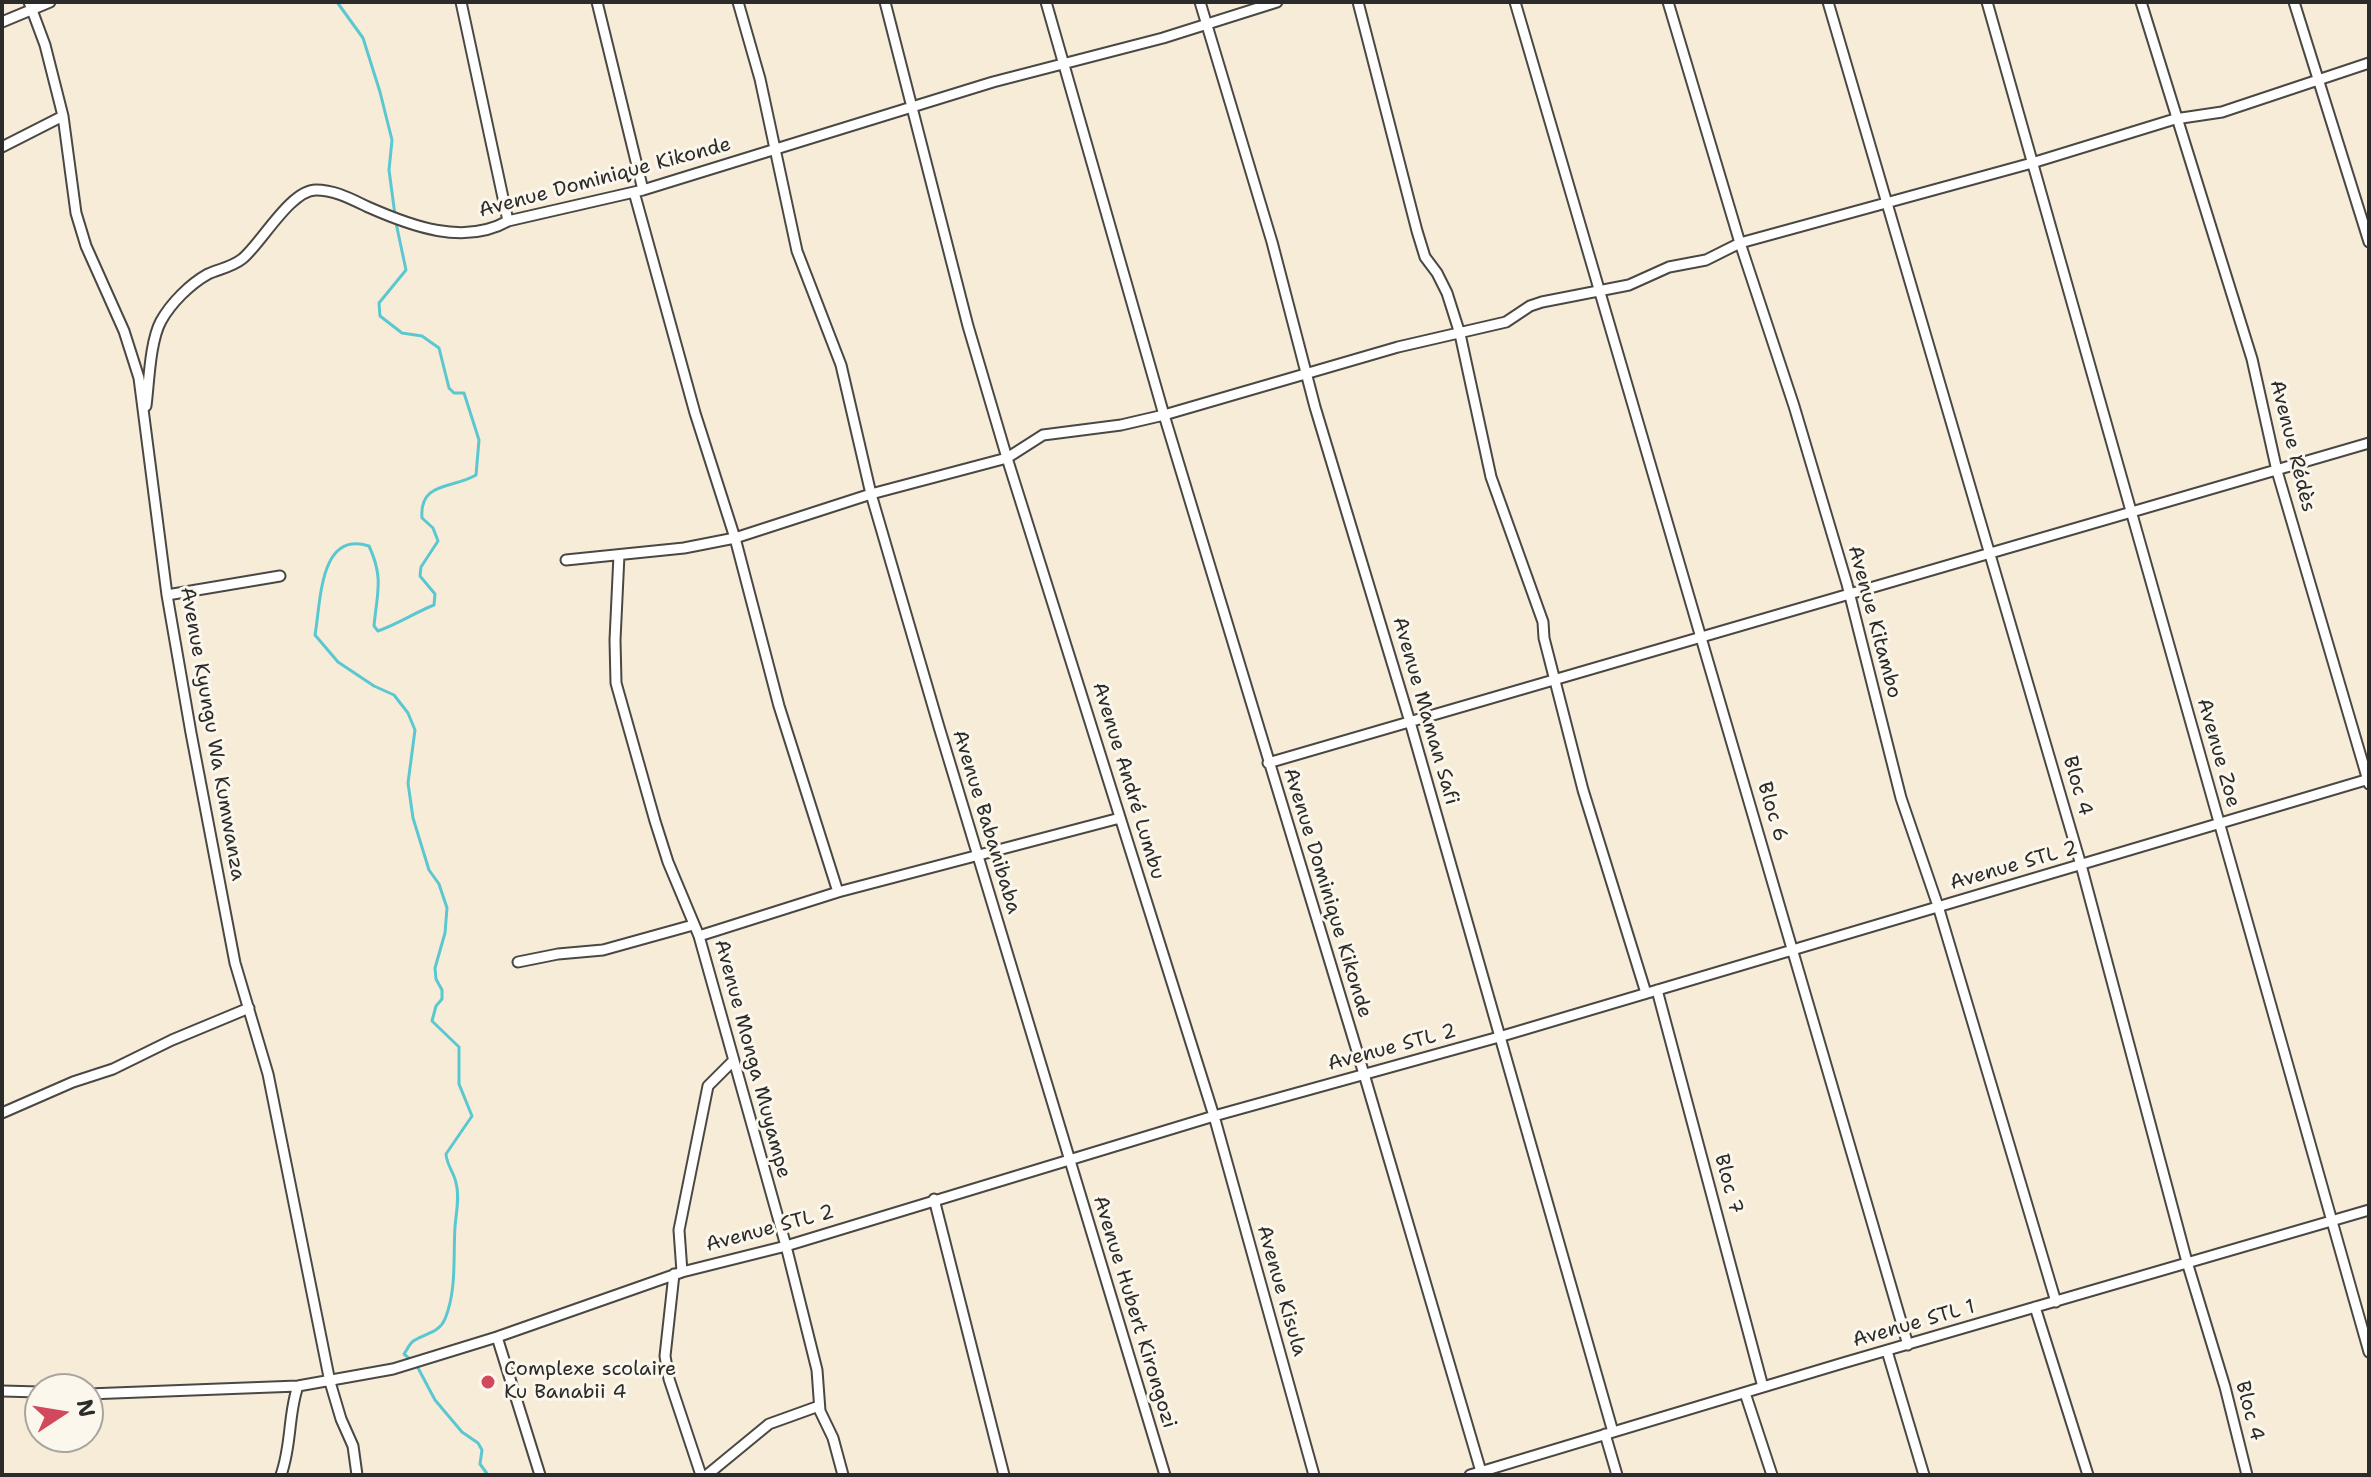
<!DOCTYPE html>
<meta charset="utf-8">
<style>
body{margin:0}
#map{position:relative;width:2371px;height:1477px;overflow:hidden;background:#f7ecd8;font-family:"Shantell Sans",sans-serif}
canvas{display:block}
.frame{position:absolute;inset:0;border:4px solid #2b2b2b;pointer-events:none}
.north{position:absolute;left:24px;top:1373px;width:80px;height:80px;box-sizing:border-box;background:#fbf7ec;border:2px solid #a8a59f;border-radius:50%;rotate:78deg;font-size:22px;font-weight:700;line-height:32px;text-align:center;color:#2b2b2b}
.north::after{content:'';display:block;margin:auto;width:28px;height:36px;background:#d1495b;clip-path:polygon(50% 0,100% 100%,50% 72%,0 100%)}
</style>
<div id="map">
<canvas width="2371" height="1477"></canvas>
<div class="frame"></div>
<div class="north">N</div>
</div>
<script>
const ctx = document.querySelector('canvas').getContext('2d');
ctx.lineJoin = 'round';
function strokePath(path, color, width, dash) { ctx.strokeStyle = color; ctx.lineWidth = width; ctx.lineCap = dash ? 'butt' : 'round'; ctx.setLineDash(dash || []); ctx.stroke(path); }
function label(font, color, halo, rows, align = 'center') {
  ctx.font = font + ' "Shantell Sans",sans-serif'; ctx.lineWidth = 6; ctx.setLineDash([]); ctx.textBaseline = 'middle'; ctx.strokeStyle = halo; ctx.fillStyle = color; for (const [text, x, y, turn = 0] of rows) {
    ctx.save(); ctx.translate(x, y); ctx.rotate((+turn || 0) * Math.PI / 180); ctx.textAlign = isNaN(turn) ? turn : align; if (halo) ctx.strokeText(text, 0, 0); ctx.fillText(text, 0, 0); ctx.restore();
  }
}
strokePath(new Path2D(`
 M337 2 363 38 380 92 392 140 389 170 395 215
 M396 223 406 270 379 303 380 316 402 333 422 336 439 348 449 388 454 393H464L479 440 476 475C453 489 419 481 422 518L433 528 438 541 421 567 420 576 435 594 434 605C414 613 398 624 378 631L374 626C377 593 384 578 369 546 319 530 321 602 315 635L338 662 374 686 394 695 408 713 415 730 408 783 413 818 429 870 439 884 447 908 445 933 435 968 436 979 442 990V999L436 1006 432 1021 459 1047V1084L472 1116 446 1154C447 1166 454 1172 456 1183 460 1197 456 1213 455 1227 453 1256 457 1290 445 1319 439 1333 426 1333 415 1340 410 1342 407 1350 404 1354L412 1361
 M417 1366 435 1400 462 1432 478 1443 482 1450 480 1464 488 1475`), '#5bc8d1', 3);
const minor = new Path2D(`
 M29 2 45 45 63 116 76 213 86 246 124 331 139 378 167 595 191 733 235 963 268 1074 330 1382 341 1419 353 1446 357 1475
 M461 2 508 221
 M597 2 643 190
 M738 2 760 79 797 251 841 365 871 494 939 727 1165 1475
 M885 2 968 326 1007 458 1214 1116 1314 1475
 M1046 2 1164 415 1364 1074 1482 1475
 M1200 2 1272 242 1315 407 1410 722 1613 1432
 M1358 2 1417 231 1425 257 1437 273 1447 293 1460 334 1491 477 1543 622 1544 638 1583 790 1646 993
 M1515 2 1908 1345
 M1828 2 2081 865 2187 1262 2225 1387 2247 1475
 M1987 2 2369 1352
 M2141 2 2252 359 2277 471 2369 784
 M2294 2 2369 242
 M2 22 50 2
 M2 147 63 116
 M634 192 695 413 735 538 779 706 838 892
 M146 406C149 382 150 341 161 321 171 303 190 284 208 274 219 269 232 267 242 259 261 244 290 190 316 190 335 190 351 199 368 207 411 226 464 246 508 221L643 190 993 82 1163 38 1277 2
 M619 555 615 640 616 683 655 821 668 862 699 936
 M566 560 684 548 735 538 871 494 1007 458 1043 435 1121 425 1164 415 1398 347 1506 322 1530 306 1542 302 1629 285 1669 267 1706 260 1740 243 1668 2
 M167 595 280 576
 M1268 763 2369 443
 M518 962 558 954 603 950 693 925
 M1657 990 1763 1387
 M2 1113 73 1082 113 1069 172 1040 249 1008
 M934 1199 1004 1475
 M682 1272 679 1230 708 1086 732 1062
 M674 1274 665 1356 669 1379 701 1475
 M2056 1302 1938 906 1901 798 1847 584 1794 406 1740 243 2032 163 2175 119 2222 112 2369 63
 M2035 1307 2088 1475
 M497 1337 540 1475
 M1887 1351 1924 1475
 M2 1391 40 1392
 M1745 1393 1772 1475
 M88 1394 298 1386 393 1369 497 1337 682 1272 786 1246 1214 1116 1499 1037 2369 779
 M1605 1434 1617 1475
 M281 1475C292 1444 288 1414 298 1386
 M707 1475 769 1424 819 1406
 M843 1475 833 1438 820 1411 817 1370 786 1246 699 936 838 892 1120 818
 M1470 1475 1843 1363 2369 1210`);
strokePath(minor, '#4a4845', 13);
strokePath(minor, '#fff', 9);
for (const [x, y, r, color] of [
 [488,1382,8,"#d1495b"]
]) { const dot = new Path2D(); dot.arc(x, y, r, 0, 2 * Math.PI); ctx.fillStyle = color; ctx.fill(dot); strokePath(dot, '#fbf7ec', 3); }
label('20px', '#2b2b2b', '#fbf7ec', [
 ["Avenue Dominique Kikonde",605,178,-15],
 ["Avenue Rédès",2292,446,76],
 ["Avenue Kitambo",1874,622,75],
 ["Avenue Maman Safi",1425,711,74],
 ["Avenue Kyungu Wa Kumwanza",212,734,80],
 ["Avenue Zoe",2218,753,74],
 ["Avenue André Lumbu",1128,781,73],
 ["Bloc 4",2077,786,74],
 ["Bloc 6",1772,812,73],
 ["Avenue Babanibaba",986,822,73],
 ["Avenue STL 2",2014,866,-16],
 ["Avenue Dominique Kikonde",1327,893,73],
 ["Avenue STL 2",1392,1048,-15],
 ["Avenue Monga Muyampe",752,1059,75],
 ["Bloc 7",1728,1184,75],
 ["Avenue STL 2",770,1229,-15],
 ["Avenue Kisula",1281,1291,74],
 ["Avenue Hubert Kirongozi",1134,1312,73],
 ["Avenue STL 1",1914,1324,-16],
 ["Bloc 4",2249,1411,75]
]);
label('20px', '#2b2b2b', '#fbf7ec', [
 ["Complexe scolaire",504,1370],
 ["Ku Banabii 4",504,1393]
], 'left');
</script>
